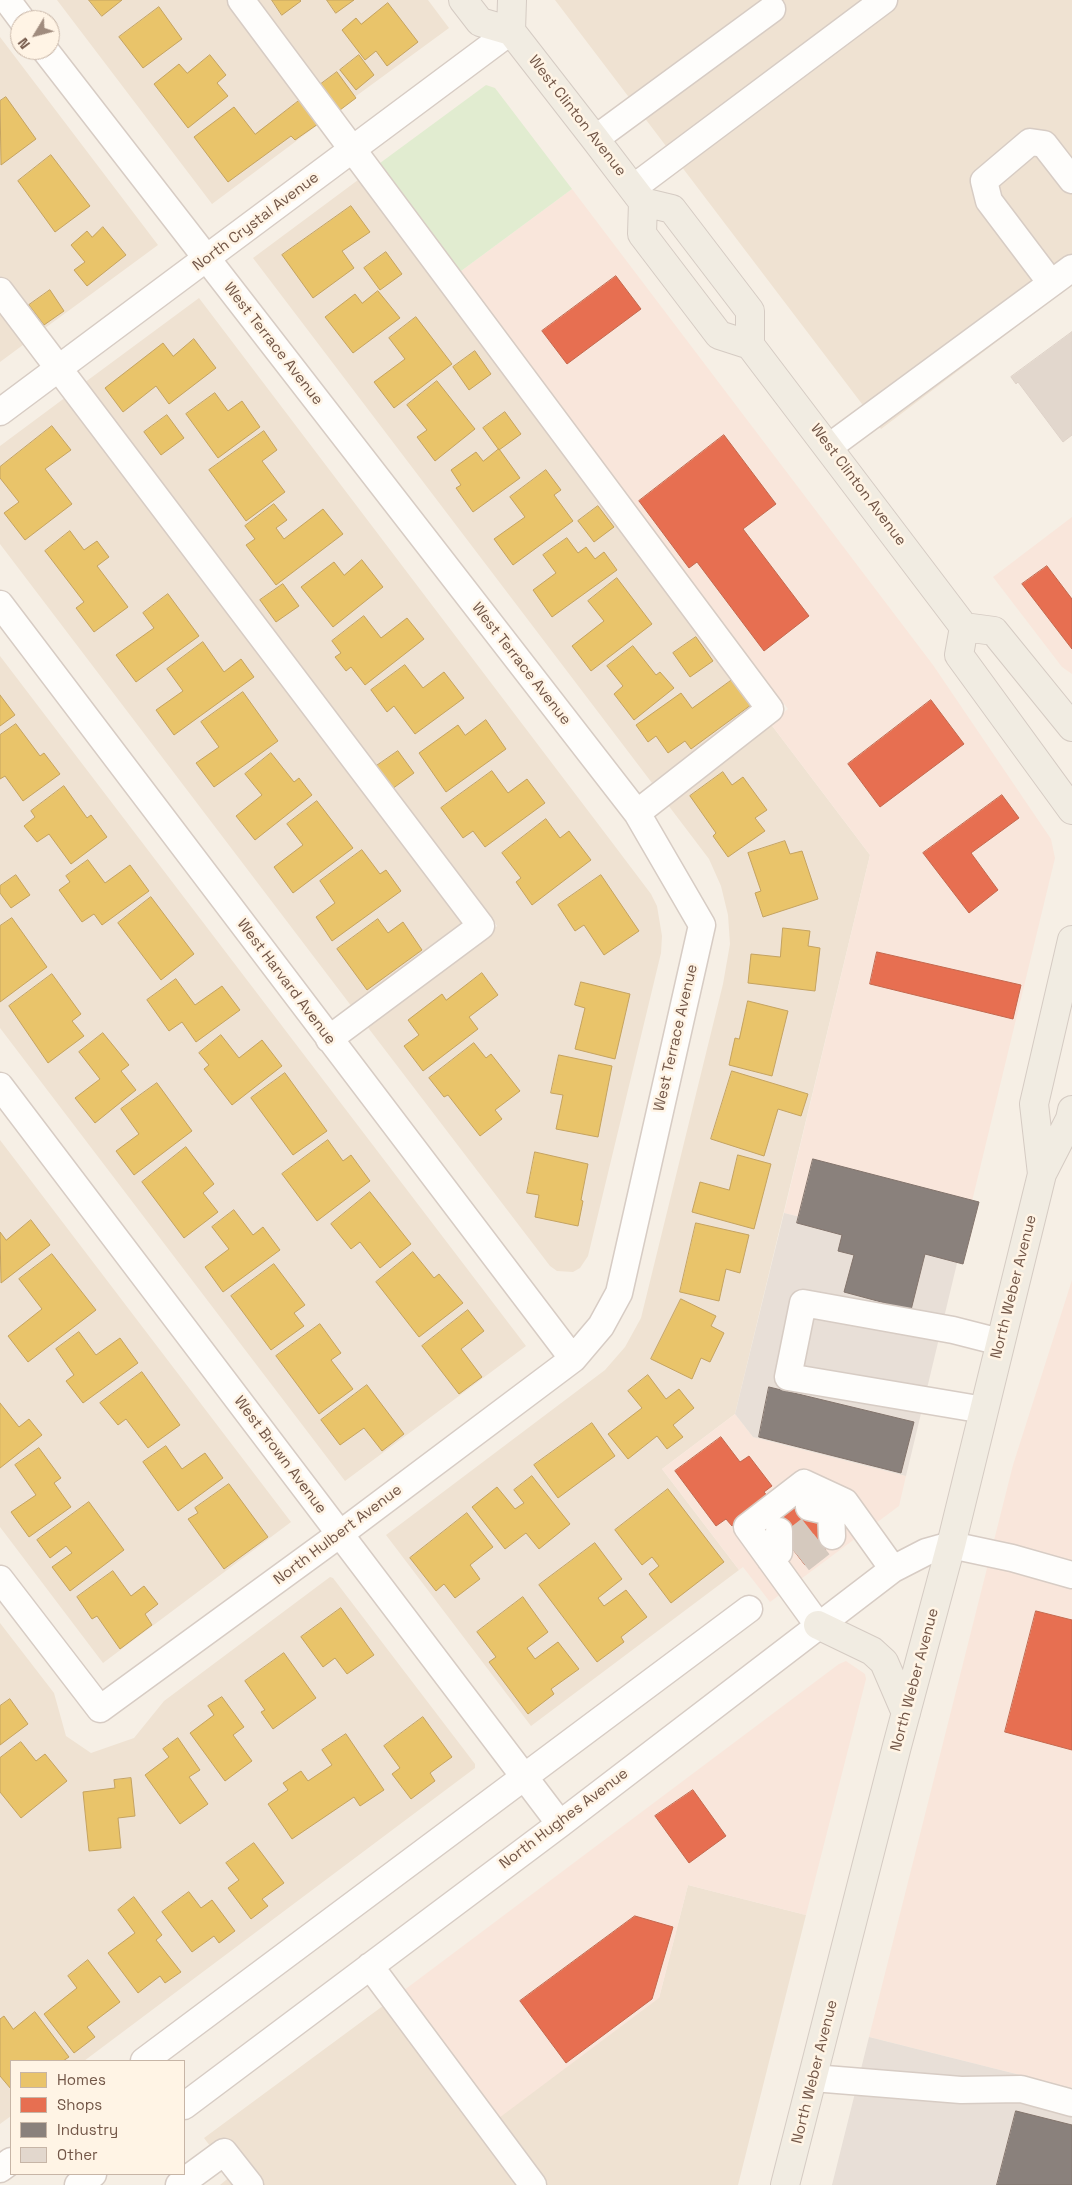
<!DOCTYPE html>
<style>
body{margin:0}
#map{position:relative;width:1072px;height:2185px;overflow:hidden;background:#f6efe5;font-family:"Space Grotesk",sans-serif}
canvas{display:block}
.legend{position:absolute;left:10px;top:2060px;width:175px;height:115px;box-sizing:border-box;background:#fff4e5;border:1px solid #c7b5a6;margin:0;padding:6px 9px;list-style:none;font-size:15px;color:#725647}
.legend li{display:flex;align-items:center;gap:10px;height:25px}
.legend b{width:25px;border:1px solid #c7b5a6}
.north{position:absolute;left:10px;top:10px;width:50px;height:50px;box-sizing:border-box;background:#fff4e5;border:1px solid #c7b5a6;border-radius:50%;rotate:233deg;font-size:14px;font-weight:700;line-height:20px;text-align:center;color:#725647}
.north::after{content:'';display:block;margin:auto;width:18px;height:22px;background:#a08c7e;clip-path:polygon(50% 0,100% 100%,50% 72%,0 100%)}
</style>
<div id="map">
<canvas width="1072" height="2185"></canvas>
<ul class="legend">
<li><b style="height:14px;background:#e9c46a"></b>Homes</li>
<li><b style="height:14px;background:#e76f51"></b>Shops</li>
<li><b style="height:14px;background:#8a817c"></b>Industry</li>
<li><b style="height:14px;background:#e2d7cd"></b>Other</li>
</ul>
<div class="north">N</div>
</div>
<script>
const ctx = document.querySelector('canvas').getContext('2d');
ctx.lineJoin = 'round';
function paint(path, color) { ctx.fillStyle = color; ctx.fill(path, 'evenodd'); }
function strokePath(path, color, width, dash) { ctx.strokeStyle = color; ctx.lineWidth = width; ctx.lineCap = dash ? 'butt' : 'round'; ctx.setLineDash(dash || []); ctx.stroke(path); }
function label(font, color, halo, rows, align = 'center') {
  ctx.font = font + ' "Space Grotesk",sans-serif'; ctx.lineWidth = 5; ctx.setLineDash([]); ctx.textBaseline = 'middle'; ctx.strokeStyle = halo; ctx.fillStyle = color; for (const [text, x, y, turn = 0] of rows) {
    ctx.save(); ctx.translate(x, y); ctx.rotate((+turn || 0) * Math.PI / 180); ctx.textAlign = isNaN(turn) ? turn : align; if (halo) ctx.strokeText(text, 0, 0); ctx.fillText(text, 0, 0); ctx.restore();
  }
}
paint(new Path2D(`
 M57 0H231L323 121 212 204Z
 M253 0H428L449 28 337 110Z
 M555 0H1072V285L881 429Z
 M0 37 158 245 41 331 0 276Z
 M358 180 756 705 652 783 253 258Z
 M199 298 611 841 651 894 657 906 662 936 661 953 588 1256 580 1268 573 1272 557 1271 550 1266 366 1025 497 926 84 383Z
 M0 306 27 342 0 362Z
 M66 397 466 922 352 1007 0 544V446Z
 M0 656 526 1346 345 1481 0 1028Z
 M770 723 870 855 735 1414 662 1469 739 1570 531 1726 386 1535 605 1370 625 1347 641 1318 723 984 730 944 728 915 721 886 709 859 665 801Z
 M0 1140 291 1522 103 1663 0 1527Z
 M330 1577 333 1578 475 1764V1768L84 2061H11V2116L0 2124V1623L54 1693 66 1736 91 1753 134 1738 164 1701Z
 M688 1885 806 1915 738 2185H220L232 2175 204 2138 395 1997 659 1998Z`), '#efe2d2');
paint(new Path2D(`
 M572 189 933 665 1051 839 1055 858 959 1255 784 1213 870 855 770 723 788 709 457 274Z
 M1072 517V674L1062 667 993 577Z
 M1072 1280V2088L869 2037 1013 1465Z
 M735 1414 753 1437 906 1476 899 1506 770 1602 743 1567 739 1570 662 1469Z
 M846 1661 865 1674 866 1679 806 1915 688 1885 659 1998 491 2124 395 1997 839 1664Z`), '#f9e6db');
paint(new Path2D(`
 M784 1213 959 1255 906 1476 753 1437 735 1414Z
 M869 2037 1072 2088V2185H832Z`), '#e8dfd7');
paint(new Path2D(`
 M486 85 495 88 572 189 457 274 376 166Z`), '#e1ecd0');
const homes = new Path2D(`
 M89 0H122L102 16Z
 M272 0H300L301 1 282 15Z
 M327 0H354L336 13Z
 M388 3 418 42 387 66 376 51 365 60 342 30 356 18 361 24Z
 M159 7 182 39 143 68 119 37Z
 M210 55 226 75 217 83 228 96 188 128 154 84 179 64 187 73Z
 M359 55 374 75 356 90 340 70Z
 M337 72 356 98 336 113 317 87Z
 M6 97 36 139 1 165 0 101Z
 M300 100 318 124 295 140 291 136 228 182 194 137 234 107 255 134Z
 M51 155 90 206 55 232 18 181Z
 M351 206 370 232 342 251 354 268 313 298 282 255Z
 M103 227 126 255 87 286 74 270 85 262 71 245 87 231 92 237Z
 M386 252 402 274 380 290 364 268Z
 M50 290 64 311 44 325 29 305Z
 M378 291 400 318 353 353 325 317 355 294 362 303Z
 M416 317 452 364 394 408 374 382 405 359 389 338Z
 M194 339 216 368 169 404 156 386 123 412 105 388 163 343 173 356Z
 M475 351 491 374 469 390 453 367Z
 M437 381 475 429 435 461 417 437 427 430 407 405Z
 M215 393 228 411 242 401 260 427 218 458 186 414Z
 M505 412 521 434 499 450 483 428Z
 M167 415 184 438 161 455 144 432Z
 M52 426 71 450 45 469 72 504 25 540 4 513 19 502 0 478V467Z
 M264 431 277 450 262 461 285 492 246 521 209 470Z
 M499 449 520 478 473 512 456 488 461 485 451 470 476 452 483 461Z
 M546 470 561 490 554 495 573 521 513 565 494 539 525 517 510 497Z
 M274 504 287 520 276 528 284 539 323 509 343 534 276 585 246 545 255 539 245 526Z
 M598 506 614 527 594 542 578 521Z
 M70 531 84 550 97 541 109 557 97 566 128 607 94 632 76 608 84 602 45 551Z
 M567 538 578 553 586 547 595 559 604 552 617 570 552 617 533 590 556 573 543 555Z
 M362 560 383 587 333 627 301 587 334 562 344 575Z
 M617 578 652 624 591 671 572 646 604 621 588 601Z
 M283 584 299 606 276 622 260 600Z
 M168 594 199 636 136 682 116 655 154 628 143 613Z
 M364 616 381 638 407 618 424 639 365 685 351 667 346 671 335 657 341 653 332 641Z
 M696 637 713 661 690 677 673 653Z
 M203 642 224 672 241 659 254 677 174 735 156 710 183 691 167 669Z
 M633 646 656 675 660 672 674 688 634 720 614 694 623 686 607 666Z
 M405 665 423 688 444 672 464 698 415 734 394 706 387 712 371 690Z
 M732 680 751 705 691 749 685 741 668 753 656 736 648 742 636 725 681 693 692 708Z
 M243 692 278 741 214 787 196 763 219 747 201 722Z
 M0 695 15 715 0 726Z
 M486 720 506 749 446 792 419 753 458 725 465 735Z
 M16 724 40 756 44 753 60 774 23 801 5 776 0 779V735Z
 M398 751 414 773 392 789 375 767Z
 M271 753 294 782 299 778 312 795 255 840 236 816 262 795 245 774Z
 M492 771 508 793 527 779 545 803 485 847 473 831 463 838 441 808Z
 M723 772 732 785 743 777 767 810 755 818 765 831 728 857 713 836 716 833 690 796Z
 M64 786 87 818 91 815 107 837 71 864 49 834 37 842 24 826 35 817 31 811Z
 M317 801 353 848 293 893 274 867 303 845 287 824Z
 M546 819 560 838 569 831 591 860 532 905 516 882 521 878 502 853Z
 M785 841 790 854 802 851 818 899 763 917 755 893 761 891 748 853Z
 M362 850 380 874 386 870 401 891 332 941 316 917 335 903 320 881Z
 M88 860 105 883 130 865 149 891 102 925 94 914 82 922 59 890 70 882 66 876Z
 M16 875 30 895 11 908 0 893V886Z
 M601 875 639 931 604 955 584 925 575 931 558 905Z
 M151 897 194 954 161 980 118 923Z
 M12 918 47 967 0 1002V926Z
 M378 919 388 933 403 922 422 950 367 990 337 949Z
 M783 928 810 931 808 946 820 948 815 991 748 983 751 954 780 957Z
 M482 973 498 995 469 1017 478 1029 423 1071 404 1046 419 1035 408 1020 442 994 446 1000Z
 M52 974 81 1014 72 1021 84 1036 48 1063 9 1006Z
 M176 979 195 1005 222 986 240 1010 196 1042 182 1022 169 1031 147 1000Z
 M581 982 630 994 615 1059 575 1049 585 1008 575 1005Z
 M748 1001 788 1011 772 1076 729 1065 735 1038 739 1039Z
 M103 1033 129 1065 121 1071 136 1090 95 1123 75 1098 100 1079 79 1052Z
 M221 1035 239 1058 262 1040 282 1066 232 1105 204 1069 209 1065 199 1053Z
 M474 1043 486 1058 491 1054 520 1091 495 1110 502 1119 480 1136 448 1095 444 1097 429 1078Z
 M559 1055 612 1066 598 1137 556 1129 563 1095 551 1093Z
 M732 1071 808 1094 801 1116 778 1109 764 1156 711 1139Z
 M285 1073 327 1131 293 1155 251 1098Z
 M157 1083 192 1131 134 1175 116 1151 139 1134 121 1109Z
 M328 1140 343 1161 351 1155 370 1181 317 1221 282 1174Z
 M186 1147 214 1184 203 1193 218 1212 184 1238 142 1182Z
 M535 1152 588 1164 581 1200 583 1201 578 1226 535 1217 539 1195 527 1193Z
 M738 1155 771 1164 754 1229 692 1212 700 1182 729 1190Z
 M370 1192 411 1244 380 1268 360 1242 351 1249 331 1224Z
 M234 1210 253 1235 263 1227 280 1250 223 1292 205 1267 229 1249 212 1227Z
 M31 1220 50 1245 1 1283 0 1232 6 1240Z
 M696 1223 749 1235 740 1273 726 1269 719 1301 680 1292Z
 M413 1252 434 1278 439 1274 463 1303 419 1337 376 1282Z
 M52 1254 96 1310 28 1362 8 1336 42 1309 19 1279Z
 M274 1264 305 1305 294 1313 304 1326 271 1350 231 1296Z
 M681 1299 716 1316 711 1326 724 1333 710 1362 701 1358 692 1379 651 1359Z
 M468 1310 484 1331 461 1349 482 1377 459 1394 422 1346Z
 M320 1324 341 1353 331 1360 353 1389 319 1414 276 1356Z
 M79 1332 96 1355 120 1338 138 1363 83 1403 66 1381 74 1375 56 1349Z
 M142 1372 180 1425 148 1448 126 1419 118 1425 100 1403Z
 M648 1375 666 1399 679 1389 694 1408 673 1425 683 1437 667 1449 657 1436 628 1459 608 1434 642 1408 628 1391Z
 M367 1385 404 1434 382 1451 364 1428 340 1445 321 1420Z
 M0 1403 19 1427 29 1419 42 1435 0 1468Z
 M592 1423 615 1456 558 1498 534 1465Z
 M166 1446 182 1469 205 1453 223 1478 178 1511 143 1462Z
 M39 1448 61 1478 54 1483 71 1507 29 1537 11 1512 36 1495 15 1465Z
 M532 1476 570 1524 539 1549 526 1533 505 1549 472 1507 497 1487 515 1509 524 1503 514 1490Z
 M229 1484 268 1537 224 1569 188 1519 198 1513 195 1508Z
 M668 1489 724 1562 671 1603 649 1574 659 1566 652 1557 642 1565 615 1530Z
 M89 1502 124 1550 70 1591 52 1567 72 1553 66 1546 50 1558 37 1540Z
 M467 1513 493 1547 470 1565 480 1579 455 1598 444 1584 436 1591 410 1558Z
 M595 1543 622 1579 598 1598 604 1606 626 1590 647 1617 621 1637 624 1642 597 1662 539 1585Z
 M113 1571 131 1596 144 1586 158 1604 145 1614 152 1625 120 1649 97 1616 92 1619 77 1597Z
 M523 1597 548 1632 527 1648 535 1659 558 1642 579 1669 551 1689 554 1694 528 1714 489 1662 496 1657 477 1632Z
 M341 1608 374 1655 347 1674 335 1658 323 1667 301 1637Z
 M284 1653 316 1698 273 1729 261 1712 265 1710 245 1681Z
 M222 1697 244 1727 233 1735 252 1761 225 1781 190 1733 214 1715 208 1706Z
 M10 1699 28 1724 0 1745V1706Z
 M423 1717 452 1757 430 1773 435 1781 411 1799 392 1774 400 1768 384 1746Z
 M346 1734 384 1790 360 1806 354 1797 292 1839 268 1804 288 1790 283 1783 301 1771 308 1781 332 1765 322 1750Z
 M178 1738 200 1770 189 1777 208 1804 180 1824 145 1775 169 1757 163 1749Z
 M21 1742 36 1761 45 1754 67 1781 21 1818 0 1792V1758Z
 M131 1778 135 1816 118 1818 121 1848 89 1851 83 1792 115 1788 114 1780Z
 M254 1843 284 1883 262 1899 268 1906 251 1919 228 1888 239 1880 226 1863Z
 M189 1892 201 1908 212 1900 235 1931 219 1943 214 1936 192 1952 162 1912Z
 M134 1897 162 1935 156 1940 181 1972 165 1983 160 1976 138 1993 108 1953 135 1933 118 1910Z
 M88 1960 120 2002 87 2027 95 2037 74 2053 44 2014 77 1988 68 1976Z
 M35 2012 69 2057 63 2061H11V2089L0 2076V2019L4 2016 13 2029Z`);
paint(homes, '#e9c46a');
strokePath(homes, '#c5a360', 1);
const shops = new Path2D(`
 M616 276 641 309 567 364 542 331Z
 M724 435 776 504 743 529 809 616 764 651 697 562 689 568 639 501Z
 M1047 566 1072 599V649L1022 584Z
 M931 700 964 744 880 807 848 764Z
 M1002 795 1019 818 971 853 998 890 969 913 923 853Z
 M877 952 1021 985 1013 1019 870 984Z
 M721 1437 740 1462 749 1456 772 1486 764 1492 769 1498 732 1526 726 1519 716 1526 675 1471Z
 M803 1500 836 1541 805 1565 773 1524Z
 M1036 1611 1072 1620V1750L1005 1732Z
 M693 1790 726 1836 689 1863 655 1816Z
 M635 1916 673 1927 652 1999 566 2063 520 2001Z`);
paint(shops, '#e76f51');
strokePath(shops, '#c4684e', 1);
const industry = new Path2D(`
 M813 1159 979 1202 963 1264 925 1254 911 1310 844 1292 854 1255 838 1251 842 1235 797 1223Z
 M769 1387 914 1422 901 1473 759 1437Z
 M1016 2111 1072 2125V2185H997Z`);
paint(industry, '#8a817c');
strokePath(industry, '#83746c', 1);
const building = new Path2D(`
 M1072 332V435L1063 442 1018 382 1016 384 1011 377Z`);
paint(building, '#e2d7cd');
strokePath(building, '#ded2c8', 1);
strokePath(new Path2D(`
 M789 1545 820 1521
 M801 1560 832 1536`), '#d5c9be', 26, [26, 13]);
const minor = new Path2D(`
 M7 0 22 20
 M241 0 770 709 637 813
 M595 139 772 9
 M633 188 884 0
 M1051 283 989 201 984 181 1030 142 1044 144 1072 180
 M0 291 481 926 329 1039
 M0 412 511 31
 M829 447 1072 268
 M0 604 573 1359
 M0 1086 560 1824
 M984 1410 788 1377 803 1303 953 1330 1000 1342
 M809 1507 831 1512 845 1502
 M831 1512 832 1536
 M770 1559 779 1552V1531
 M0 1579 100 1709 340 1534 573 1359 601 1326 619 1293 702 925 637 813 45 50
 M818 1625 747 1527 804 1483 845 1502 893 1569
 M370 1966 533 2185
 M144 2061 749 1609
 M813 2078 961 2090 1021 2089 1072 2103
 M184 2106 560 1824 893 1569 926 1552 951 1545 1012 1558 1072 1575
 M0 2169 11 2161
 M78 2185 93 2174
 M179 2185 224 2152 250 2185`);
const major = new Path2D(`
 M463 0 480 22 511 31 595 139 643 202 642 234 719 335 750 345 964 627 994 631 1072 727
 M511 31 512 0
 M643 202 672 209 750 311V345
 M964 627 959 655 1072 810
 M1042 1174 1034 1104 1072 940
 M818 1625 872 1651 884 1662 906 1713
 M785 2185 897 1746 951 1545 1042 1174 1070 1119 1072 1110`);
strokePath(minor, '#d7ccc4', 29);
strokePath(major, '#d5cbc3', 30);
strokePath(minor, '#fefdfb', 26);
strokePath(major, '#f1ece2', 28);
label('15px', '#725647', '#fff4e5', [
 ["West Clinton Avenue",577,116,52],
 ["North Crystal Avenue",256,222,-37],
 ["West Terrace Avenue",273,344,52],
 ["West Clinton Avenue",858,485,53],
 ["West Terrace Avenue",521,664,52],
 ["West Harvard Avenue",286,982,53],
 ["West Terrace Avenue",676,1038,-77],
 ["North Weber Avenue",1014,1287,-76],
 ["West Brown Avenue",280,1455,53],
 ["North Hulbert Avenue",338,1535,-37],
 ["North Weber Avenue",915,1680,-75],
 ["North Hughes Avenue",564,1819,-37],
 ["North Weber Avenue",815,2072,-76]
]);
</script>
